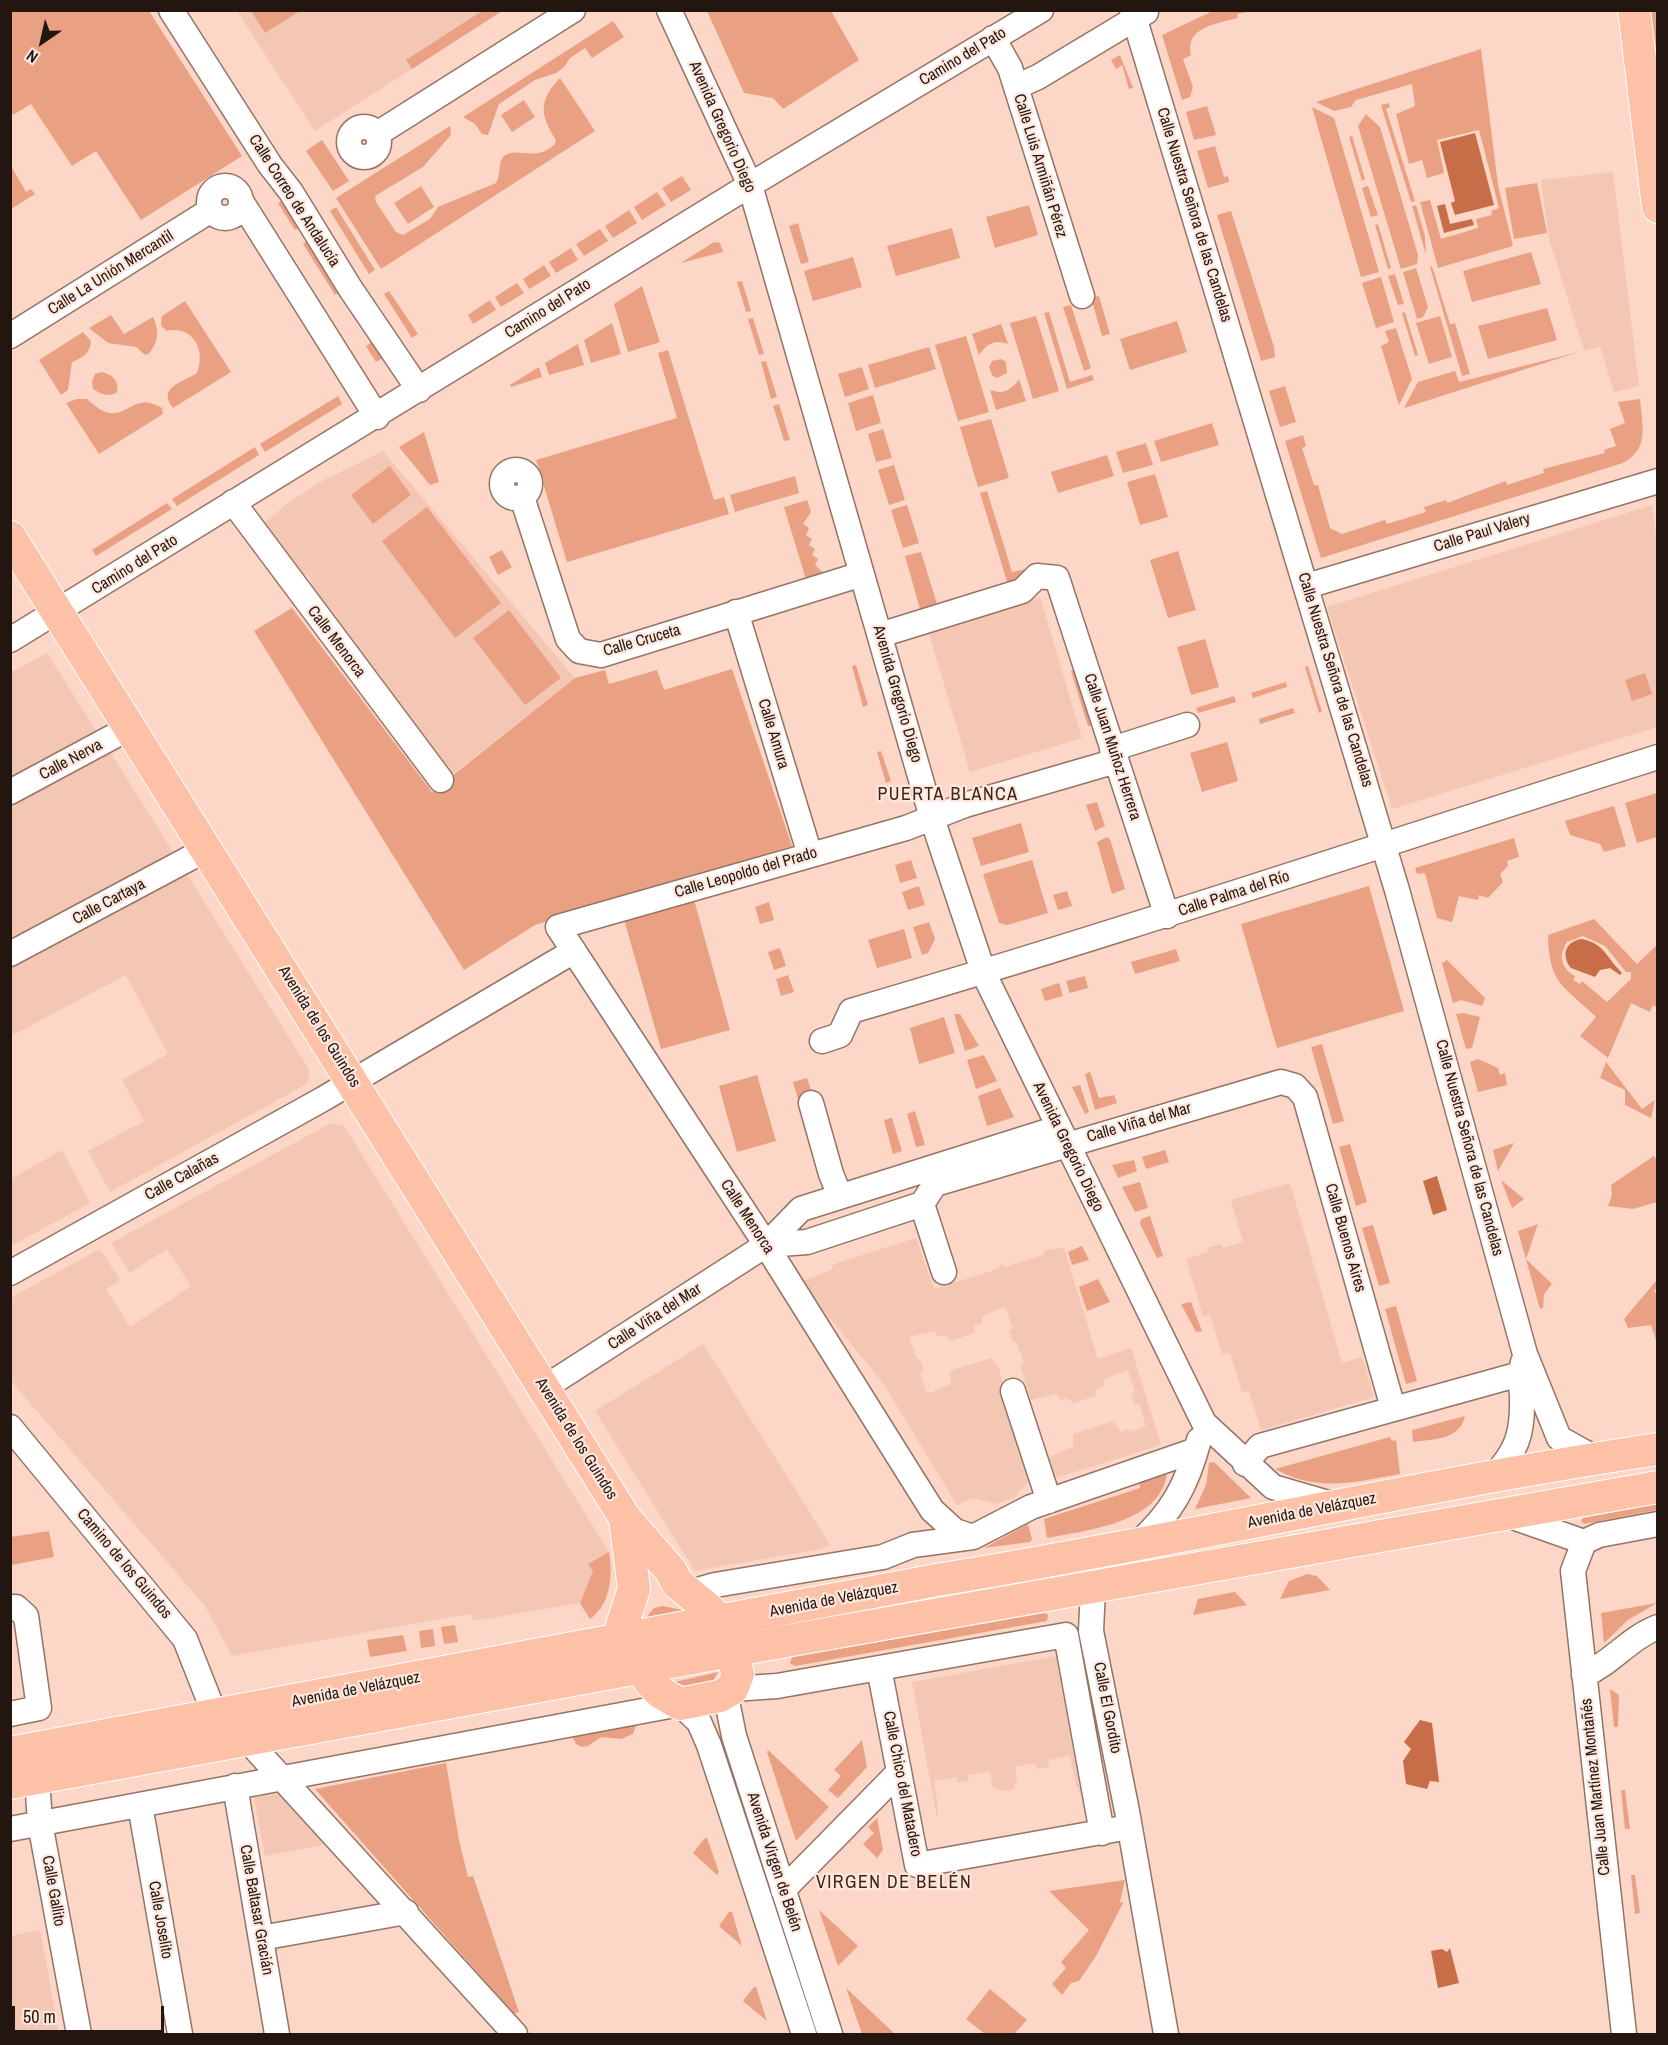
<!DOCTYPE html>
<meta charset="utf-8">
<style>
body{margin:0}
#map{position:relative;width:1668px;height:2045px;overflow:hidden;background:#fcd6c6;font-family:"Archivo Narrow",sans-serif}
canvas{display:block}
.frame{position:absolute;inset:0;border:12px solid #231610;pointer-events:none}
.north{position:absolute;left:12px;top:12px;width:60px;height:60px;-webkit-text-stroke:4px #fee7dd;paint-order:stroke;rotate:214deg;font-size:16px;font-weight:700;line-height:24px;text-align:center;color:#231610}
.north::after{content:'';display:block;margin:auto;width:21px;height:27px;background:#231610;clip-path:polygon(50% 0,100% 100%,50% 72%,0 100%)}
.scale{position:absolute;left:12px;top:2006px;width:152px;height:27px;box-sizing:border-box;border:3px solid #231610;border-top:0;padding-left:8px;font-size:18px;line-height:21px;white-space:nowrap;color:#231610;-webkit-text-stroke:4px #fee7dd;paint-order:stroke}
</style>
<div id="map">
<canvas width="1668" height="2045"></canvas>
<div class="frame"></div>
<div class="north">N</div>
<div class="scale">50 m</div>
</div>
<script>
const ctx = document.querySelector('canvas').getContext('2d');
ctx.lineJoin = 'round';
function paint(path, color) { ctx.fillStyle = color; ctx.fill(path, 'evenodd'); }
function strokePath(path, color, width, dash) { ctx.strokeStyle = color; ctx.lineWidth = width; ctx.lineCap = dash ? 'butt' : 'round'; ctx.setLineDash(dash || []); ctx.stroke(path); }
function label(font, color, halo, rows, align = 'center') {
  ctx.font = font + ' "Archivo Narrow",sans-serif'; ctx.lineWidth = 4.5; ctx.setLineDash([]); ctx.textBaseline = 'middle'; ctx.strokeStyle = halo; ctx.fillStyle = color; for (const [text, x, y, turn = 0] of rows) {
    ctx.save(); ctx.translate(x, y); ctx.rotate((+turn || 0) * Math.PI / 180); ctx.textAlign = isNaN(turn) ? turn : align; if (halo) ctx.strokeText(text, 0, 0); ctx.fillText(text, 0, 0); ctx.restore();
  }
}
paint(new Path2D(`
 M237 11H502L315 131Z
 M1613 172 1639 386 1614 392 1600 347 1584 351 1583 347 1549 239 1541 180Z
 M383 451 575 678 453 774 308 586 312 582 307 574 302 577 262 525 289 502 322 481Z
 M1652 505 1658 552 1657 727 1392 809 1327 607Z
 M1040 597 1082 738 970 772 928 630Z
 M47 653 99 735 11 782V672Z
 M109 750 310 1071 307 1084 110 1192 88 1151 144 1121 122 1080 168 1054 126 975 11 1036V803Z
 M331 1123 344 1126 609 1552 588 1564 593 1571 580 1603 474 1621 469 1614 232 1656 205 1606 11 1381 10 1298 100 1249 120 1280 106 1289 130 1327 191 1286 167 1249 130 1273 111 1243Z
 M62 1150 90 1203 11 1246V1179Z
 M1290 1183 1342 1363 1362 1357 1374 1397 1261 1430 1249 1391 1242 1392 1230 1353 1222 1355 1210 1315 1203 1316 1186 1259 1208 1252 1207 1248 1221 1244 1223 1248 1243 1242 1231 1200Z
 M916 1238 934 1289 992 1271 1000 1267V1263L1005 1267 1043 1255 1046 1250 1064 1248 1098 1359 1131 1348 1161 1445 1056 1478 1049 1457 1073 1447V1434L1113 1421 1121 1432 1128 1429 1130 1432 1146 1426 1139 1404 1135 1405 1131 1394 1135 1392 1128 1370 1104 1379V1386L1096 1389V1396L1073 1403 1068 1398 1060 1400 1056 1394 1031 1400 1020 1365 1024 1363 1016 1341 1013 1342 1009 1331 1013 1329 1005 1307 982 1316V1324L974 1326V1333L951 1341 946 1335 938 1337 935 1331 909 1337 917 1359H920L924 1370 920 1372 927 1394 951 1384 950 1371 991 1358 999 1369 1020 1445 1018 1453 1022 1454 1030 1479 1015 1497 996 1504 972 1498 957 1505 883 1383 800 1282 832 1270V1266L837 1263Z
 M703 1344 802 1500 830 1545 821 1549 695 1571 595 1411Z
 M1056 1656 1081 1795 1076 1785 1070 1756 1048 1760 1049 1767 1037 1769 1036 1763 1015 1767 1017 1783 1014 1784 1015 1789 1007 1791 993 1788 990 1772 968 1775 969 1781 958 1783 957 1777 934 1781 938 1808 937 1818 912 1682Z
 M281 1793 320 1836 322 1845 265 1856 254 1797Z
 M40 1930 59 2034H11V1936Z`), '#f4c7b4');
paint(new Path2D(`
 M1215 10 1251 11 1237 14 1238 18C1219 23 1184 27 1191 55L1183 59 1193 87 1190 97 1182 100 1162 35Z
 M10 11H149L242 156 141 220 96 151 72 166 31 104 13 115 11 111Z
 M251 11H300L265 33Z
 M482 11H502L412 69 406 60Z
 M707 11H831L859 60 783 109 773 98 744 93Z
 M1647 11H1657V99Z
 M613 21 624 37 592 58 585 48 570 58 564 67 556 73 535 80 499 104 488 135 482 134 475 124 463 117Z
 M1481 49 1498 185 1513 246 1438 268 1420 202 1430 200 1441 239 1478 228 1476 219 1492 215 1491 211 1499 208 1479 130 1437 140 1444 173 1427 178 1422 160 1409 164 1396 114 1415 106 1412 84 1356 100 1351 107 1334 111 1316 102Z
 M1120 55 1133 88 1129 89 1122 65 1116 69 1111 60Z
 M560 78 595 131 381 269 336 198 450 126 451 135 423 167 375 196 376 202 396 232 403 235 430 219 438 207 496 183C501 176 498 161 504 156 517 146 535 163 555 144L556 140C540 115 538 101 560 78Z
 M524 100 535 117 512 132 501 115Z
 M1389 103 1390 107 1386 109 1415 201 1411 202 1381 105Z
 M1207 106 1216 135 1194 140 1186 112Z
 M1312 107 1334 118 1379 272 1361 277Z
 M1366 114 1380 127 1418 255 1417 264 1401 269 1358 126Z
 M1352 136 1365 179 1362 181 1349 137Z
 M322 140 349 181 333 191 306 151Z
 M1215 146 1224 177 1228 176 1229 182 1208 188 1197 151Z
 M11 166 26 192 31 189 35 194 11 209Z
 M682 176 691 190 671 202 662 188Z
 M1537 183 1547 233 1514 239 1505 188Z
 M421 186 434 207 408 224 394 203Z
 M1368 186 1378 215 1371 217 1362 188Z
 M657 192 666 205 642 220 634 207Z
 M289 196 306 223 295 230 278 203Z
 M1029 205 1038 235 995 248 986 217Z
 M1416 205 1425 236 1426 255 1412 206Z
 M336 207 375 270 369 274 330 211Z
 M629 210 637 223 613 238 605 226Z
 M1231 211 1274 347 1275 357 1261 361 1217 215Z
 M798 223 809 262 801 264 789 226Z
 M1378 224 1391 268 1388 269 1375 225Z
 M952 228 960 258 896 276 887 246Z
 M600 229 608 241 584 256 576 244Z
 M315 237 347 288 335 295 303 244Z
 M714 242 720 243 723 252 681 263Z
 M571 248 578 260 556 273 549 262Z
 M1531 252 1541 284 1472 302 1463 271Z
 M853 257 862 287 813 301 804 271Z
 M544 265 551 276 529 289 523 279Z
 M1432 266 1450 324 1455 323 1470 374 1462 376 1430 267Z
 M1416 268 1428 307 1423 317 1417 319 1403 272Z
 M1395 274 1404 304 1398 305 1388 276Z
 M1381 277 1394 322 1376 328 1362 283Z
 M742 281 751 311 746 312 737 282Z
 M517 283 524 293 501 307 495 297Z
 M642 286 660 342 628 352 614 304Z
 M389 291 418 334 412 338 384 294Z
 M1099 296 1110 334 1102 336 1091 298Z
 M490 300 496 310 473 324 468 315Z
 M185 301 231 372 173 408C156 387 184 382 197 373 206 350 193 325 166 331L161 325 162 316Z
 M1071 305 1091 368 1084 371 1063 307Z
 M1547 308 1557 340 1488 359 1478 326Z
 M1049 312 1070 382 1092 375 1094 380 1067 389 1044 313Z
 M1405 312 1418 355 1415 356 1402 313Z
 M111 315 124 334 153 317C160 333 158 341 149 354L145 355 136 347 108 343 89 328Z
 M1036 316 1059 391 1033 399 1010 323Z
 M1440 316 1452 357 1429 364 1416 323Z
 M753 318 764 354 759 355 748 319Z
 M1177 321 1187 352 1130 370 1120 339Z
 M612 323 621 354 591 363 584 340Z
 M1001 324 1008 344C994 339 987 344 979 355L972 334Z
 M1396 328 1412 379 1399 405 1381 346 1389 342 1385 331Z
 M83 332 91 341C90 354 83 357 72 362L68 390 61 395 39 360Z
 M966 336 989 412 958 421 935 345Z
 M379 337 389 354 376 362 366 346Z
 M578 344 584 365 549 375 545 363Z
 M929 347 936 369 875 388 868 365Z
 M668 350 714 500 724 497 729 514 567 562 536 460 677 418 658 353Z
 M1579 352 1404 408 1418 382 1455 371 1459 382Z
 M1001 359 1006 362 1007 373 997 378 992 375 989 367 992 361Z
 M766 361 777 397 771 399 761 362Z
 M539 367 542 377 511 387 510 385Z
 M862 367 869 389 845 397 838 374Z
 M102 372C113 375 119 380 117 392 109 398 101 394 93 389L92 381 95 374Z
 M1019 379 1026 401 996 410 990 390C1004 395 1011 390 1019 379Z
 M1285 386 1296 422 1280 427 1269 391Z
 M873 395 881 423 856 431 848 403Z
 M338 396 342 404 265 452 260 444Z
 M77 399H87C126 436 126 387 162 408L163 414 99 454 66 403Z
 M1640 399C1642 424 1650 449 1623 463L1321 558 1285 441 1303 435 1306 446 1302 448 1314 485H1318L1330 528 1342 534 1385 520 1387 524 1426 512 1424 507 1446 500 1447 503 1506 481 1507 485 1544 473 1543 469 1605 453 1604 450 1616 446 1610 429 1625 423 1618 402Z
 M779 404 790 440 784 441 773 406Z
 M991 419 1009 478 978 487 960 427Z
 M1212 423 1219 445 1161 462 1154 441Z
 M883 429 892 458 876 462 868 434Z
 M424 432 439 482 430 485 399 447Z
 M1146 443 1153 465 1123 473 1116 452Z
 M255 447 259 455 177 506 172 499Z
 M1107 455 1114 476 1058 493 1051 472Z
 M894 465 905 500 889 505 878 470Z
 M390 466 411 495 373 524 351 495Z
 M1155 474 1168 517 1140 525 1127 482Z
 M795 476 799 493 735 512 730 495Z
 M987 491 1012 572 1026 569 1009 588 980 493Z
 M807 500 811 512 803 524 809 528 806 535 812 539 809 545 815 549 812 555 818 559 815 565 827 576 807 583 784 507Z
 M167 503 172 509 96 556 92 550Z
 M907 505 919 543 903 548 891 510Z
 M427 507 501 603 455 638 382 541Z
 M502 550 512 567 498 575 489 557Z
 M1178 551 1196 610 1168 618 1150 560Z
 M921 552 937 604 920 609 905 556Z
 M292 608 432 792 575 678 605 670 609 684 657 670 664 690 732 669 792 846 535 925 464 970 254 631Z
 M509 610 561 678 525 705 473 638Z
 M1205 639 1219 687 1191 695 1177 647Z
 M856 665 868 705 863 707 852 666Z
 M1308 666 1322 712 1319 713 1305 667Z
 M1080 668 1097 724 1088 726 1071 671Z
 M1645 673 1652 694 1632 701 1625 680Z
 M1286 682 1287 687 1253 698 1251 693Z
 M1234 696 1236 702 1198 713 1196 708Z
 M1293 708 1295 713 1260 724 1259 719Z
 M1227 742 1238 781 1202 792 1190 753Z
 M881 751 891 781 886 783 877 752Z
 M1657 793V837L1637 843 1625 803Z
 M1097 802 1105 826 1095 831 1086 805Z
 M1614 806 1626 846 1604 852 1600 844 1570 835 1565 821Z
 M1021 823 1029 852 981 866 972 838Z
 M1107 837 1110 839 1125 889 1112 894 1097 842Z
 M1514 838 1519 857 1507 861 1508 866 1500 874 1503 882 1488 898 1479 895 1478 900 1459 896 1452 922 1437 918 1425 873 1417 874 1415 868Z
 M911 860 917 878 900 883 895 865Z
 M1032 860 1048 913 1007 925 999 923 983 874Z
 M919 886 925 905 908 910 902 892Z
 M1369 886 1404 1011 1277 1048 1241 924Z
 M1067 891 1072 906 1058 910 1053 895Z
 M693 896 730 1030 661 1049 623 916Z
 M769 902 774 920 760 924 755 907Z
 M1594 919 1637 964 1657 945V1008L1653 1005 1650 1012 1631 1003 1608 1058 1580 1036 1596 1017C1563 985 1549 984 1548 935ZM1583 936 1605 946 1626 972H1631V979L1607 1002 1582 981 1580 984 1573 980 1575 976C1561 968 1558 956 1567 942Z
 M929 922 935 939 928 953 922 955 913 927Z
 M904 929 912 958 877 968 868 940Z
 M780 948 786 966 774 970 768 952Z
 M1176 949 1180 961 1135 974 1131 962Z
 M1447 960 1485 998 1482 1006 1461 1000 1453 1003 1442 963Z
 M788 975 794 992 781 996 776 979Z
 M1085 976 1088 988 1070 993 1066 981Z
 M1059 983 1063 996 1045 1001 1041 989Z
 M1463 1013 1480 1017 1472 1048 1466 1049 1456 1014Z
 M954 1014H960L979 1046 965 1051Z
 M944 1017 955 1053 919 1064 910 1028Z
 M1322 1044 1344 1121 1333 1124 1311 1047Z
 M984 1055 997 1081 976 1089 967 1060Z
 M1478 1059 1498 1068 1500 1075 1505 1073 1507 1085 1478 1092 1470 1062Z
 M1606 1062 1642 1109 1655 1100 1651 1118 1625 1105V1090L1600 1078Z
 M1090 1072 1099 1098 1114 1095 1117 1103 1095 1110 1085 1074Z
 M757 1075 776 1141 737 1152 719 1086Z
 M807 1078 814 1099 799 1103 793 1082Z
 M1080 1085 1089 1112 1085 1114 1072 1087Z
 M1000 1088 1014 1117 987 1126 978 1096Z
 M915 1111 925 1145 916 1147 907 1114Z
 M892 1118 902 1151 893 1154 884 1120Z
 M1514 1143 1498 1171 1493 1150Z
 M1350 1144 1367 1202 1356 1206 1339 1147Z
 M1165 1150 1169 1162 1146 1169 1142 1157Z
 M1654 1156 1657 1161V1202L1633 1209 1608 1206 1612 1195 1611 1185Z
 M1134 1160 1137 1171 1118 1178 1112 1165Z
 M1501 1180 1524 1199 1512 1208Z
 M1140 1182 1148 1208 1135 1212 1122 1187Z
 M1150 1216 1163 1256 1157 1258 1140 1224 1141 1219Z
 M1538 1224 1526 1259 1552 1284 1544 1294 1543 1308 1540 1309 1518 1231Z
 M1373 1225 1390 1283 1379 1286 1362 1228Z
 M1082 1246 1089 1260 1072 1265 1068 1252Z
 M1098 1279 1110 1302 1087 1311 1079 1287Z
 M1656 1281 1657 1288 1654 1291 1657 1294V1343L1651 1325 1628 1328 1624 1319Z
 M1191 1302 1202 1331 1196 1332 1181 1304Z
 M1396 1306 1417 1381 1406 1384 1385 1309Z
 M1465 1416C1460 1440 1434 1439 1413 1442L1412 1430Z
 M1390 1437 1392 1441 1396 1440 1400 1474C1353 1482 1320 1493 1275 1469Z
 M1214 1462 1251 1498 1195 1509 1206 1485 1209 1463Z
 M1167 1473C1161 1523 1088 1530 1047 1538L1044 1519 1140 1488 1139 1481Z
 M1657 1504V1510L1584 1524 1581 1521 1583 1518Z
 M1028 1524 1032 1539 1030 1542 984 1548Z
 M49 1531 54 1557 11 1565V1537Z
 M609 1552C613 1575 611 1604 590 1619L580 1603 593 1571 588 1564Z
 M1307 1574 1317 1576 1330 1590 1280 1599 1289 1581Z
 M1235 1592 1247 1605 1193 1615 1198 1599Z
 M1657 1603 1628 1620 1604 1643 1601 1613Z
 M662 1606 683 1610 689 1615 641 1624 654 1608Z
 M1045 1613 1048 1615 1047 1621 795 1666 790 1663 792 1657Z
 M455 1625 458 1642 444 1644 441 1627Z
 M433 1629 435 1646 421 1648 419 1631Z
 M403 1635 407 1651 370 1657 367 1640Z
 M718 1672 711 1685 688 1687 675 1682Z
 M1610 1689 1619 1695 1618 1727H1614Z
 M637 1723 633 1734 621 1739 601 1737 588 1746 582 1747 576 1744 572 1736Z
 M862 1740 867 1767 838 1798 828 1790 841 1776 834 1770Z
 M768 1750 829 1807 796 1841 767 1752Z
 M728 1751 768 1871 764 1872 724 1753Z
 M446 1763 459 1840 468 1877 473 1876 519 2012 514 2014 315 1789Z
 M1621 1790H1625L1630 1829H1625Z
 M877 1818 883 1850 877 1858 863 1844 874 1833 868 1827Z
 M705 1838H707L719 1872 717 1875 693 1853Z
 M1631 1875H1635L1640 1913 1635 1914Z
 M1125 1880 1120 1902 1123 1903 1096 1956 1079 1981 1071 1983 1062 1995 1052 1984 1066 1968 1061 1962 1089 1930 1049 1891Z
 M819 1910 858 1946 838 1966Z
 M729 1912H732L742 1946 719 1926Z
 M754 1987H756L767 2021 743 2001Z
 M846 1988 895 2034H862Z
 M990 1989 1027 2020 1014 2034H985L966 2019Z`), '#eaa183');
paint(new Path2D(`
 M1475 133 1494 205 1455 215 1451 203 1455 201 1440 142Z
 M1445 204 1450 224 1472 219 1474 225 1444 233 1437 206Z
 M1582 939C1605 944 1605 956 1622 973L1620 975 1610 968 1600 970 1595 977 1571 968C1561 956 1565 941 1582 939Z
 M1437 1176 1447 1210 1433 1215 1423 1181Z
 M1420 1720 1432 1723 1439 1782 1430 1781 1427 1789 1406 1784 1403 1761 1411 1749 1404 1742Z
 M1450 1948 1459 1983 1438 1988 1431 1951 1442 1949 1447 1952Z`), '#c76d47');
const minor = new Path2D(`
 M171 10 270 165 291 192 350 288 419 390
 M669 10 750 185 932 818 984 974 1204 1423 1273 1487 1335 1505
 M1132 10 1397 890 1525 1354 1559 1438 1595 1458
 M993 38 1010 68 1082 296
 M1016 87 1038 77 1146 12
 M349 142a15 15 0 1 1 30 0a15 15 0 1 1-30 0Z
 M377 134 573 10
 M209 202a16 16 0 1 1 32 0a16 16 0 1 1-32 0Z
 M241 201 377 417
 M10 336 211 210
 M502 484a14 14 0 1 1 28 0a14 14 0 1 1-28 0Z
 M522 497 568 639 579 651 601 655 862 574
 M233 502 441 780
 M1307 586 1658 481
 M736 612 810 855
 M880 635 1022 591 1037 576 1057 578 1167 916
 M10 640 750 185 1041 10
 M1112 749 1187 725
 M10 792 131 727
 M10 954 207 849
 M822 1041 840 1035 851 1011C1122 932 1389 842 1658 757
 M811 1103 831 1174 840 1196
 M922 1204 944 1272
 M766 1245 807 1242 922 1204 935 1184 1281 1082 1295 1086 1305 1097 1393 1408
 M10 1273 323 1099 574 951
 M544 1388 766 1245 801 1209 1058 1128
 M1013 1391 1049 1501
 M10 1427 185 1639 215 1715
 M1245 1464 1260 1446 1520 1374
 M1492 1478C1516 1452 1523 1435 1522 1399 1522 1386 1519 1375 1523 1362
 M1507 1515 1584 1542 1599 1535 1658 1524
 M973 1537 955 1531 932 1510 759 1234 558 927 906 828 965 805 1116 761
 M1584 1542 1573 1571 1624 2034
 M1137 1544C1172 1513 1187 1485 1199 1440
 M1093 1588 1091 1631 1127 1811 1166 2034
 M687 1593 715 1585 883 1557 913 1545 973 1537 1031 1507 1196 1450
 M10 1607H16L26 1616 39 1708 10 1714
 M879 1668 917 1865 1118 1829
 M1584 1675C1612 1663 1629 1638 1658 1627
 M248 1741 515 2034
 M28 1764 37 1778 40 1823 79 2034
 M235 1786 277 2034
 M140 1805 180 2034
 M10 1829 680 1704 699 1722 709 1745 804 2034
 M783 1890 899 1772
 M261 1938 406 1912
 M830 2034 734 1736 727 1701 732 1689 777 1686 1066 1635 1102 1833`);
const major = new Path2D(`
 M1634 10 1658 207
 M10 537 625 1518 671 1571 677 1583 712 1612 731 1651 738 1674 732 1689 720 1696 680 1704 661 1693 650 1682 624 1640 622 1625 634 1589 625 1518
 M10 1753 937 1580C1178 1541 1416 1485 1658 1449
 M10 1783 775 1643 1658 1487`);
strokePath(minor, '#957466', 27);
strokePath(major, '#fff', 34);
strokePath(minor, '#fff', 24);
strokePath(major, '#fdc1a7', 32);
label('16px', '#231610', '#fee7dd', [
 ["Camino del Pato",963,57,-31],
 ["Avenida Gregorio Diego",722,127,66],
 ["Calle Luis Armiñán Pérez",1040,166,73],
 ["Calle Correo de Andalucía",294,201,57],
 ["Calle Nuestra Señora de las Candelas",1194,215,73],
 ["Calle La Unión Mercantil",111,273,-32],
 ["Camino del Pato",548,309,-32],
 ["Calle Paul Valery",1482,533,-17],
 ["Camino del Pato",135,565,-32],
 ["Calle Cruceta",642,641,-16],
 ["Calle Menorca",336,642,53],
 ["Calle Nuestra Señora de las Candelas",1335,680,73],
 ["Avenida Gregorio Diego",897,694,74],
 ["Calle Amura",773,734,73],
 ["Calle Juan Muñoz Herrera",1112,747,72],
 ["Calle Nerva",71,760,-28],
 ["Calle Leopoldo del Prado",746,873,-16],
 ["Calle Palma del Río",1234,894,-18],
 ["Calle Cartaya",109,902,-28],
 ["Avenida de los Guindos",319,1027,58],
 ["Calle Viña del Mar",1139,1123,-16],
 ["Avenida Gregorio Diego",1068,1147,64],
 ["Calle Nuestra Señora de las Candelas",1469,1148,75],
 ["Calle Calañas",182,1177,-29],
 ["Calle Menorca",747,1217,57],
 ["Calle Buenos Aires",1345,1238,74],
 ["Calle Viña del Mar",655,1317,-33],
 ["Avenida de los Guindos",576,1439,58],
 ["Avenida de Velázquez",1312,1511,-11],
 ["Camino de los Guindos",124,1564,50],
 ["Avenida de Velázquez",834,1600,-11],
 ["Avenida de Velázquez",356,1690,-11],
 ["Calle El Gordito",1107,1708,79],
 ["Calle Chico del Matadero",902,1784,79],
 ["Calle Juan Martínez Montañés",1596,1787,-96],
 ["Avenida Virgen de Belén",774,1862,72],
 ["Calle Gallito",53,1891,80],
 ["Calle Baltasar Gracián",256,1910,80],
 ["Calle Joselito",160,1920,80]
]);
ctx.letterSpacing = '1.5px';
label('18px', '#3f2317', '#fee7dd', [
 ["PUERTA BLANCA",948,795],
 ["VIRGEN DE BELÉN",894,1883]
]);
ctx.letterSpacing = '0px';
</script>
